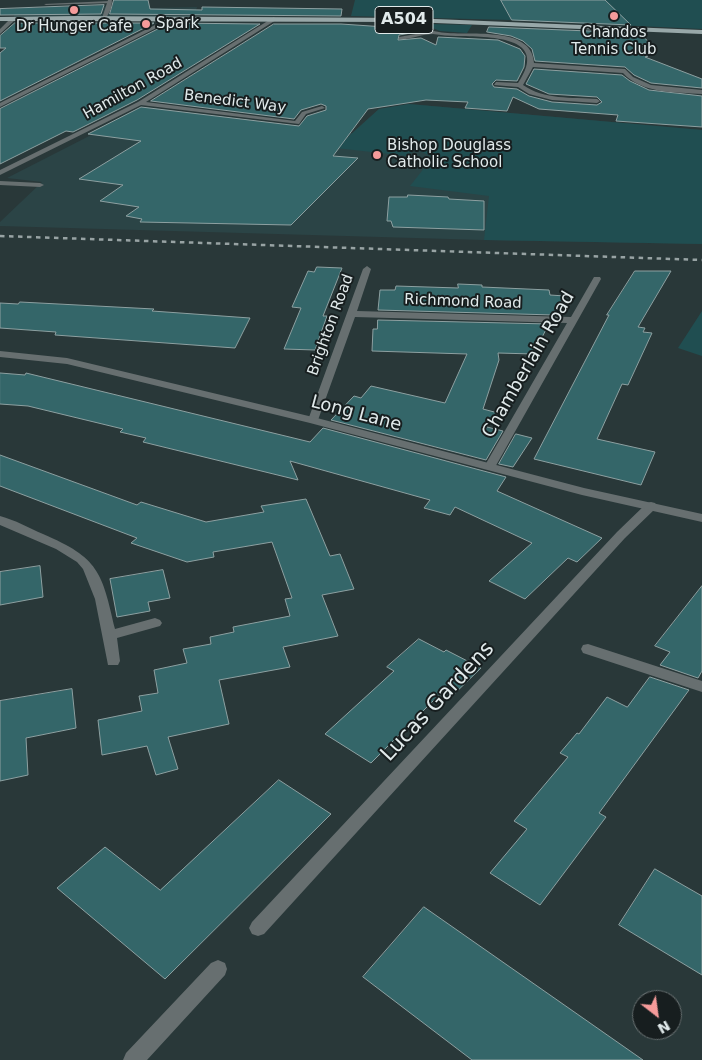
<!DOCTYPE html>
<style>
body{margin:0}
#map{position:relative;width:702px;height:1060px;overflow:hidden;background:#293839;font-family:"DejaVu Sans",sans-serif}
canvas{display:block}
.north{position:absolute;left:632px;top:990px;width:50px;height:50px;box-sizing:border-box;background:#171e1f;border:1px solid #687071;border-radius:50%;rotate:150deg;font-size:14px;font-weight:700;line-height:20px;text-align:center;color:#e1eaeb}
.north::after{content:'';display:block;margin:auto;width:18px;height:22px;background:#f59b9a;clip-path:polygon(50% 0,100% 100%,50% 72%,0 100%)}
</style>
<div id="map">
<canvas width="702" height="1060"></canvas>
<div class="north">N</div>
</div>
<script>
const ctx = document.querySelector('canvas').getContext('2d');
ctx.lineJoin = 'round';
function paint(path, color) { ctx.fillStyle = color; ctx.fill(path, 'evenodd'); }
function strokePath(path, color, width, dash) { ctx.strokeStyle = color; ctx.lineWidth = width; ctx.lineCap = dash ? 'butt' : 'round'; ctx.setLineDash(dash || []); ctx.stroke(path); }
function label(font, color, halo, rows, align = 'center') {
  ctx.font = font + ' "DejaVu Sans",sans-serif'; ctx.lineWidth = 4; ctx.setLineDash([]); ctx.textBaseline = 'middle'; ctx.strokeStyle = halo; ctx.fillStyle = color; for (const [text, x, y, turn = 0] of rows) {
    ctx.save(); ctx.translate(x, y); ctx.rotate((+turn || 0) * Math.PI / 180); ctx.textAlign = isNaN(turn) ? turn : align; if (halo) ctx.strokeText(text, 0, 0); ctx.fillText(text, 0, 0); ctx.restore();
  }
}
paint(new Path2D(`
 M110 6 109 9 197 7 194 18 13 19 17 8Z
 M409 104 702 130V244L484 240 0 226V222L42 182 7 178 146 107 352 133 379 109Z`), '#2b4446');
paint(new Path2D(`
 M355 0H702V29L511 20 351 16Z
 M429 24 472 25 467 33 440 31 425 25Z
 M409 104 702 130V244L484 240 489 196 410 186 433 157 415 149 407 156 336 148 379 109Z
 M702 311V356L678 348Z`), '#204e51');
const building = new Path2D(`
 M114 0H148L150 9 202 10V7L342 9 341 16 110 14Z
 M501 0H605L631 25 512 20Z
 M104 5 101 14 0 15V9Z
 M15 23H154L0 101V53L6 48H0V36Z
 M170 23 260 24 137 100 73 132 66 131 0 164V109Z
 M274 24H341L400 28 411 33 399 35 398 40 421 38 436 45 438 37 498 40 520 49 525 56 524 67 517 81 496 80 492 84 494 87 517 89 529 96 552 102 597 105 602 102 597 97 549 94 526 84 534 69 622 75 630 81 649 90 702 96V127L616 121 618 115 539 109 513 97 507 111 465 108 468 102 426 100 368 109 333 156 358 158 291 225 140 222 142 219 126 216 139 207 100 201 123 185 79 179 141 141 88 134 141 107 299 126 307 116 326 110V106L321 104 301 110 294 119 151 101Z
 M489 27 639 33 650 43 639 45 648 49 641 50 646 52H642L647 54 643 55 648 56 645 57 702 79V88L651 83 634 75 625 67 535 61 532 49 523 41 511 36 487 32Z
 M408 195 448 197 449 199 484 201V230L393 227 391 221H387L389 197H407Z
 M317 267 342 268 323 316H327L315 350 284 349 301 308 292 307 308 271 314 272Z
 M635 271H671L638 327 645 328 643 332 652 333 628 385 622 384 597 439 655 452 641 485 534 459 609 315H607Z
 M458 284 482 285V287L549 290 550 295 565 296 554 315 378 310 380 290H395L396 286 458 288Z
 M20 302 154 309 152 311 250 318 235 348 55 335 56 332 0 328V303L18 304Z
 M378 320 549 324 533 354 498 353 499 360 483 409 498 413 487 427 503 431 486 460 331 420 354 396 361 398 371 386 445 403 467 354 372 351 373 329H377Z
 M0 373 25 375 26 373 310 442 323 428 506 477 497 491 602 538 577 562 568 558 525 599 489 581 532 543 455 507 450 515 424 508 430 500 290 461 298 480 143 442 146 438 120 432 123 429 28 406 0 404Z
 M516 434 532 438 513 467 499 464Z
 M0 455 137 505 141 502 206 522 264 512 261 506 306 499 330 556 340 554 354 589 322 595 338 636 283 647 290 667 219 680 229 724 168 737 178 769 156 775 147 746 102 755 98 720 142 711 139 696 158 693 154 670 187 663 183 649 211 644 210 637 234 632 233 627 290 616 285 599 292 598 272 542 213 552 214 557 187 562 131 543 137 538 0 486Z
 M40 566 43 597 0 605V572Z
 M163 570 170 598 148 602 150 611 117 617 110 579Z
 M702 586V671L698 678 660 665 670 652 655 646Z
 M419 639 444 652 446 650 481 668 448 700 439 695 371 763 325 734 394 671 387 667Z
 M650 677 689 690 599 813 606 817 540 905 490 873 527 829 514 821 568 757 560 753 577 733 579 734 607 697 627 707Z
 M72 689 76 728 26 738 28 775 0 781V701Z
 M279 780 331 814 165 979 57 888 105 847 160 890Z
 M655 869 702 896V975L619 925Z
 M424 907 643 1060H472L363 977Z`);
paint(building, '#346669');
strokePath(building, '#8da0a1', 1);
paint(new Path2D(`
 M110 1 112 3 46 5 44 4Z
 M171 17 176 18 0 107V103Z
 M274 17 276 20 146 102 295 121 302 112 322 106 325 108 306 114 299 124 141 105 0 175V170L138 102Z
 M11 18 16 19 0 34V29Z
 M411 18C420 23 428 31 439 32 466 37 532 24 534 63L625 69 633 77 651 85 702 90V94C675 92 642 94 623 73L533 67 523 85C544 100 572 97 597 99L600 101 597 103 552 100 529 94 518 87 494 85 496 82 518 83C551 35 488 37 456 36 449 36 441 35 433 34 422 34 410 40 399 39V37L427 32 409 21Z
 M0 181 40 183 44 185 40 187 0 185Z
 M367 266 371 269 357 311 571 317 594 277H600L601 279 494 469 490 470 484 467 567 323 355 317 318 420 313 423 309 422 308 420 363 269Z
 M651 502 655 503 657 506 655 509 625 538 264 934 258 936 252 934 249 928 252 922 617 532 647 503Z
 M0 516C15 520 29 528 43 534 99 558 102 572 115 629L155 618 160 620 162 623 160 626 117 638 120 661 118 665H108L95 599 83 569 77 562 56 549 0 525Z
 M588 644 702 681V692L583 653 581 649 583 645Z
 M218 960 225 963 227 969 225 975 147 1060H123L126 1053 211 963Z`), '#676f70');
paint(new Path2D(`
 M108 0H112L111 9 105 20 102 18Z
 M0 351 67 358 317 418 584 488 702 514V522L582 495 310 423 67 364 0 357Z`), '#676f70');
paint(new Path2D(`
 M78 16 411 18 702 30V34L411 22 0 21V17Z`), '#98a8a9');
strokePath(new Path2D(`
 M0 236 702 260`), '#98a3a4', 2.5, [4.5, 4.5]);
for (const [x, y, r, color] of [
 [74,10,5,"#f59b9a"],
 [614,16,5,"#f59b9a"],
 [146,24,5,"#f59b9a"],
 [377,155,5,"#f59b9a"]
]) { const dot = new Path2D(); dot.arc(x, y, r, 0, 2 * Math.PI); ctx.fillStyle = color; ctx.fill(dot); strokePath(dot, '#171e1f', 2); }
label('15px', '#e1eaeb', '#171e1f', [
 ["Spark",156,24],
 ["Dr Hunger Cafe",74,27,"center"],
 ["Chandos",614,33,"center"],
 ["Tennis Club",614,50,"center"],
 ["Bishop Douglass",387,146],
 ["Catholic School",387,163]
], 'left');
label('15px', '#e1eaeb', '#171e1f', [
 ["Hamilton Road",133,89,-29],
 ["Benedict Way",235,102,7],
 ["Richmond Road",463,302,2],
 ["Brighton Road",331,325,-70]
]);
for (const [x, y, w] of [
 [404,20,58]
]) { const box = new Path2D(); box.roundRect(x - w / 2, y - 13.5, w, 27, 4); ctx.fillStyle = '#171e1f'; ctx.fill(box); strokePath(box, '#e1eaeb', 1); }
label('bold 16px', '#e1eaeb', null, [
 ["A504",404,20]
]);
label('18px', '#e1eaeb', '#171e1f', [
 ["Chamberlain Road",529,365,-60],
 ["Long Lane",356,414,15]
]);
label('21px', '#e1eaeb', '#171e1f', [
 ["Lucas Gardens",438,702,-47]
]);
</script>
